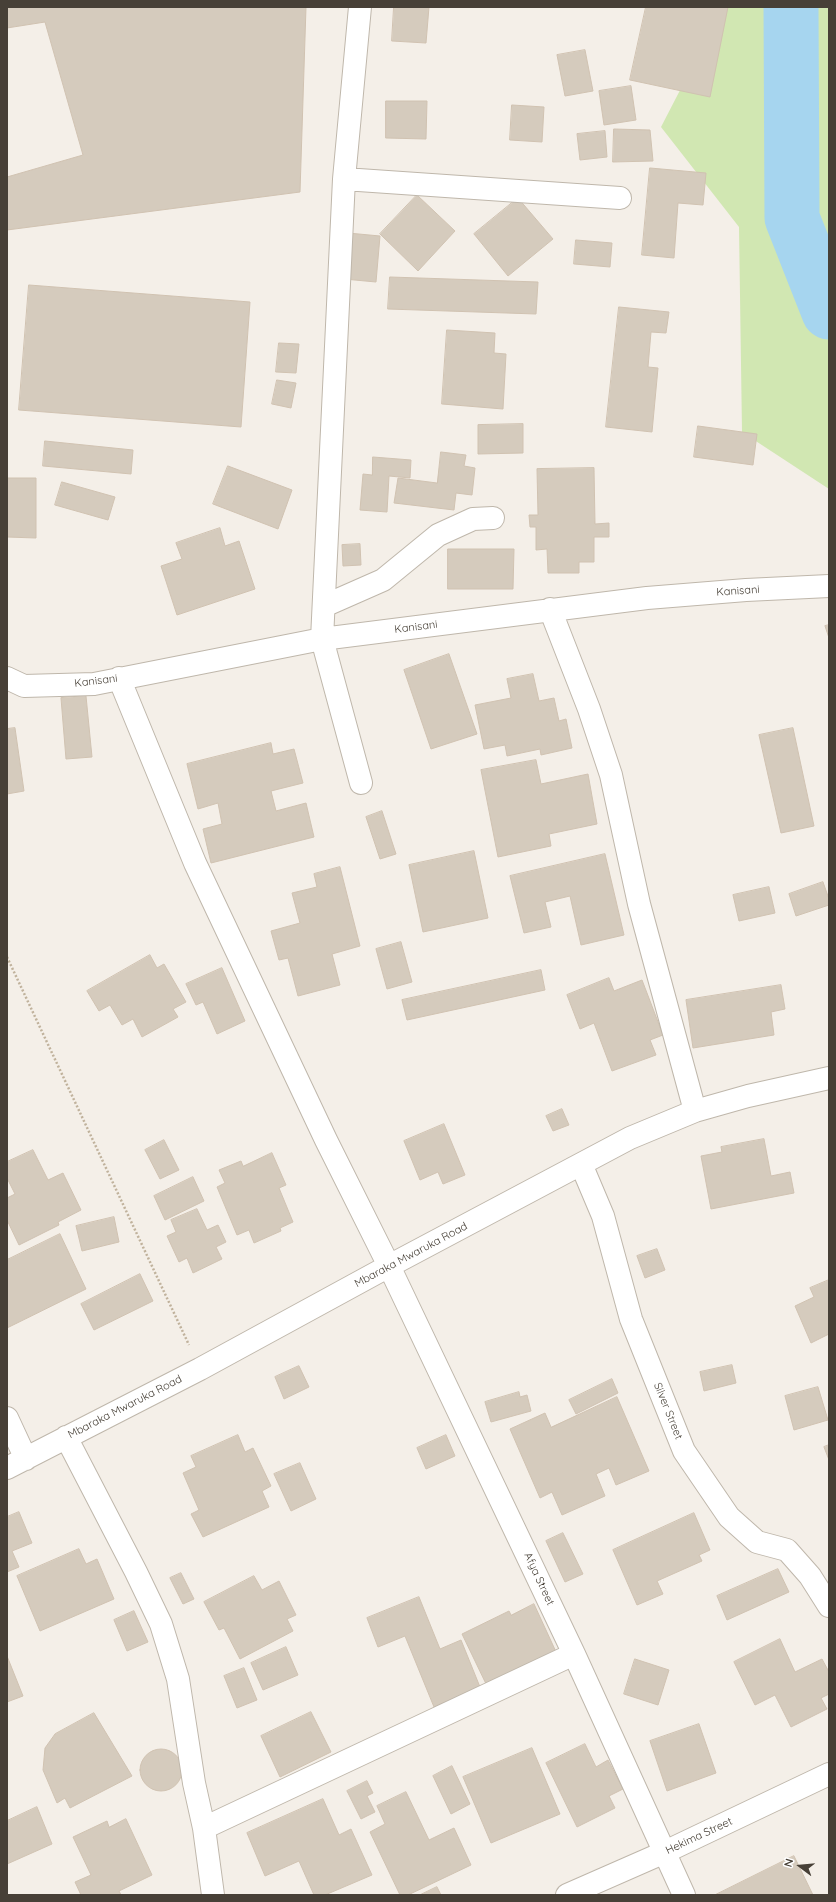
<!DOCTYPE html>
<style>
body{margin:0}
#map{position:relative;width:836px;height:1902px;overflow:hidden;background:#f4efe8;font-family:Quicksand,sans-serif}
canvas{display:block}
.frame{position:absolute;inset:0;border:8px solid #474037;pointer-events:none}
.north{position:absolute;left:780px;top:1846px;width:40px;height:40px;-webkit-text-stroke:3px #fff;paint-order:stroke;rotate:286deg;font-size:11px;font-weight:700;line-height:16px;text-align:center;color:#474037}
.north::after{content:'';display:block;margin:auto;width:14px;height:18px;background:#474037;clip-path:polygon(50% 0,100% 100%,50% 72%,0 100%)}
</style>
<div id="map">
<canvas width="836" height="1902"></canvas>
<div class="frame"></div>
<div class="north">N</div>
</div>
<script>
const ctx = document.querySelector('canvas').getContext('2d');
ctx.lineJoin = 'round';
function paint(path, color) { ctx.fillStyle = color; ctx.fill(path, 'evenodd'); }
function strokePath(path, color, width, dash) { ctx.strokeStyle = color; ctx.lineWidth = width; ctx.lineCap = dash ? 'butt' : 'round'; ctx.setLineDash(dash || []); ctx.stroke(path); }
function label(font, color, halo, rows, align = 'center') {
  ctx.font = font + ' Quicksand,sans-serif'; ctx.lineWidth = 3.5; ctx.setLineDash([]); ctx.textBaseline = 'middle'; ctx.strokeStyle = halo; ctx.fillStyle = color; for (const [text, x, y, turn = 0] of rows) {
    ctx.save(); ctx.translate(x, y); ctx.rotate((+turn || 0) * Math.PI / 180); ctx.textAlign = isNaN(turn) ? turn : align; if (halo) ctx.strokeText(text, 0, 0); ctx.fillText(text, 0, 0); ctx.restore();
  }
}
paint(new Path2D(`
 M723 7H829V489L742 432 739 227 661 127Z`), '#d1e7b2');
strokePath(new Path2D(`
 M791 7 792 218 829 312`), '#a6d5ef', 55);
const building = new Path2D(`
 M7 7H306L300 192 7 230V177L83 155 45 22 7 28Z
 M394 7H429L426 43 392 41Z
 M646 7H728L710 97 630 80Z
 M585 50 593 91 565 96 557 55Z
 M631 86 636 120 604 125 599 91Z
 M386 101H427L426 139 386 138Z
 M512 105 544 107 542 142 510 140Z
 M614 129 650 130 653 161 613 162Z
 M605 131 607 157 580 160 577 134Z
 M650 168 706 173 703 205 678 203 674 258 642 255Z
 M417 195 455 231 418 271 380 234Z
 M518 198 553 239 508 276 474 234Z
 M348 233 380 236 376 282 344 279Z
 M576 240 612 243 610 267 574 264Z
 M390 277 538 282 536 314 388 309Z
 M29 285 250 302 241 427 19 410Z
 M619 307 669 312 666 333 651 332 648 367 658 368 652 432 606 427Z
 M447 330 495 333 494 353 506 354 503 409 442 404Z
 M279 343 299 344 296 373 276 372Z
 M277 380 296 383 291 408 272 404Z
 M523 424V453L478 454V425Z
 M698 426 757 434 753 465 694 457Z
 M45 441 133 450 131 474 43 466Z
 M441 452 466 455 464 466 475 468 472 495 456 493 454 510 394 503 398 478 437 483Z
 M373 457 411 460 410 478 389 476 387 512 360 510 363 474 372 475Z
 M228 466 292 490 278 529 213 504Z
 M594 468 595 524 609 523V537H594V562H579V573H548L547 549 536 550V527H530L529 515H538L537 469Z
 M7 478H36V538L7 537Z
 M62 482 115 497 108 520 55 505Z
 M220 528 225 546 239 541 255 589 177 615 161 566 182 559 176 543Z
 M360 544 361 565 343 566 342 545Z
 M448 549H514L513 589H448Z
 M829 625V638L825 626Z
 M449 654 477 734 431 749 404 670Z
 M533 674 539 701 554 698 559 721 566 719 572 748 541 755 540 749 507 756 505 745 484 749 475 705 511 698 507 679Z
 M86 696 92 757 66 759 61 698Z
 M15 728 24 791 7 794V729Z
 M793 728 814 826 781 833 759 735Z
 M271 743 273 754 294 749 303 783 271 791 276 811 306 803 314 837 211 863 203 829 222 824 218 803 198 809 187 764Z
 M536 760 541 784 588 774 597 824 549 834 551 846 498 857 481 770Z
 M382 811 396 854 380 859 366 817Z
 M474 851 488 918 423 932 409 865Z
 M605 854 624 935 581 945 570 896 545 902 551 927 524 933 510 876Z
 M340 867 360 946 332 954 340 985 298 996 288 958 279 960 271 931 300 923 292 893 317 887 314 874Z
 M823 882 829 899V905L796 916 789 894Z
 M769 887 775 913 739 921 733 895Z
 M401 942 412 982 387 989 376 949Z
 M150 955 157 968 164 964 186 1002 173 1009 178 1017 142 1037 133 1019 122 1025 110 1005 99 1011 87 991Z
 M222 968 245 1021 217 1034 203 1002 196 1005 186 984Z
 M541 970 545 990 407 1020 402 1000Z
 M609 978 614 991 642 980 663 1035 650 1040 656 1055 612 1071 594 1023 580 1029 567 995Z
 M781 985 785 1009 771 1012 774 1035 693 1048 686 1000Z
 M562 1109 569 1125 553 1131 546 1116Z
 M444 1124 465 1175 443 1184 438 1172 420 1180 404 1141Z
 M764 1139 771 1176 790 1172 794 1193 711 1209 701 1156 722 1152 721 1147Z
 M164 1140 179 1170 160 1179 145 1150Z
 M33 1150 48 1180 63 1173 81 1210 58 1222 59 1225 19 1245 7 1220V1198L15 1194 7 1178V1162Z
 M272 1153 286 1185 279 1188 293 1222 280 1228 281 1231 254 1243 249 1230 237 1235 217 1187 225 1183 219 1170 241 1161 243 1166Z
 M193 1177 204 1201 165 1220 154 1196Z
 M197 1209 207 1230 218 1225 226 1242 216 1247 222 1259 193 1273 187 1258 179 1262 167 1236 176 1232 171 1220Z
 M114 1217 119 1242 82 1251 76 1226Z
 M60 1234 86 1289 7 1328V1260Z
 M657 1249 665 1270 645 1278 637 1256Z
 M140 1274 153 1301 94 1330 81 1304Z
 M829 1280V1334L811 1343 795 1306 814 1297 810 1288Z
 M732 1365 736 1383 704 1391 700 1372Z
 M299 1366 309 1387 284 1399 275 1377Z
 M612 1379 618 1393 576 1414 569 1400Z
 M818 1387 828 1420 794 1430 785 1396Z
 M519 1392 520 1397 527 1395 531 1411 491 1422 485 1402Z
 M617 1397 649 1471 616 1485 609 1468 596 1474 605 1496 562 1515 552 1492 540 1498 510 1429 545 1413 551 1427Z
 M238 1435 245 1452 253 1448 271 1486 262 1491 269 1507 203 1537 191 1514 199 1510 183 1473 196 1467 191 1456Z
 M446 1435 455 1456 426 1469 417 1448Z
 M829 1445V1460L824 1447Z
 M300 1463 316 1499 291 1511 274 1474Z
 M19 1512 32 1543 12 1551 19 1567 7 1572V1517Z
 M694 1513 710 1550 699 1555 702 1561 657 1581 663 1594 637 1605 613 1550Z
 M563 1533 583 1574 565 1582 546 1541Z
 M79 1549 86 1564 97 1559 114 1599 40 1631 17 1576Z
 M778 1569 789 1592 727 1620 717 1596Z
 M181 1573 194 1599 183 1604 170 1578Z
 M254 1576 262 1590 279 1581 296 1615 287 1619 293 1631 240 1659 224 1628 219 1630 204 1602Z
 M419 1597 440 1649 461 1640 480 1687 434 1707 405 1636 378 1647 367 1618Z
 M534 1604 557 1654 488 1688 462 1634 509 1611 511 1615Z
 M134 1611 148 1642 127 1651 114 1620Z
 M780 1639 795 1672 822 1659 829 1672V1694L821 1698 827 1709 791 1727 775 1695 755 1705 734 1662Z
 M286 1647 298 1675 263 1690 251 1663Z
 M7 1656 23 1696 7 1702Z
 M635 1659 669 1670 658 1705 624 1694Z
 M244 1668 257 1700 237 1708 224 1676Z
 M311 1712 331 1752 280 1777 261 1736Z
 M94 1713 132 1776 70 1808 65 1798 57 1803 43 1770 45 1748 55 1734Z
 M699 1724 716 1773 667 1791 650 1741Z
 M585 1744 596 1767 608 1760 623 1789 609 1796 615 1808 577 1827 546 1763Z
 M532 1748 560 1814 491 1843 463 1777Z
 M140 1770a21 21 0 1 1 42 0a21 21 0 1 1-42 0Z
 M452 1766 470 1804 451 1814 433 1776Z
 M367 1781 373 1793 367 1796 375 1812 361 1819 347 1791Z
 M406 1792 429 1840 454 1828 471 1865 408 1895H400L370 1832 385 1824 377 1806Z
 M323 1799 339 1835 351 1829 372 1875 325 1895H314L299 1861 265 1876 247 1833Z
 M37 1807 52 1844 7 1864V1821Z
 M126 1819 152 1875 119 1891 121 1895H81L75 1882 91 1875 73 1837 107 1821 109 1827Z
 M794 1856 813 1895H715Z
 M437 1887 441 1895H420Z`);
paint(building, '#d5cbbd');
strokePath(building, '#d0c2b1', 1);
const minor = new Path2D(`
 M360 7 344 179 322 639 361 783
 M344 179 620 198
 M324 606 383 580 438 535 473 519 493 518
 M550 609 589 709 611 775 639 904 695 1111
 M7 678 24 686 94 684 322 639 647 598 746 590 829 586
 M119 678 195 863 326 1140 389 1266 574 1654 684 1895
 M581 1164 603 1216 631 1319 684 1451 729 1517 757 1542 787 1550 810 1576 829 1606
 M7 1418 26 1459
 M66 1437 136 1572 161 1624 178 1679 194 1783 204 1828 213 1895
 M7 1468 200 1369 389 1266 630 1138 695 1111 748 1096 829 1078
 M204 1828 574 1654
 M567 1895 665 1852 829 1774`);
strokePath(minor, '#bfb7ab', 24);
strokePath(new Path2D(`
 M7 957 189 1345`), '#c0b29c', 2.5, [2, 2]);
strokePath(minor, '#fff', 22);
label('11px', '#474037', '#fff', [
 ["Kanisani",738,591,-4],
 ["Kanisani",416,627,-7],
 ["Kanisani",96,681,-7],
 ["Mbaraka Mwaruka Road",411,1255,-28],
 ["Mbaraka Mwaruka Road",125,1407,-27],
 ["Silver Street",668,1411,68],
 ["Afya Street",539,1579,65],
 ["Hekima Street",699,1836,-25]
]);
</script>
